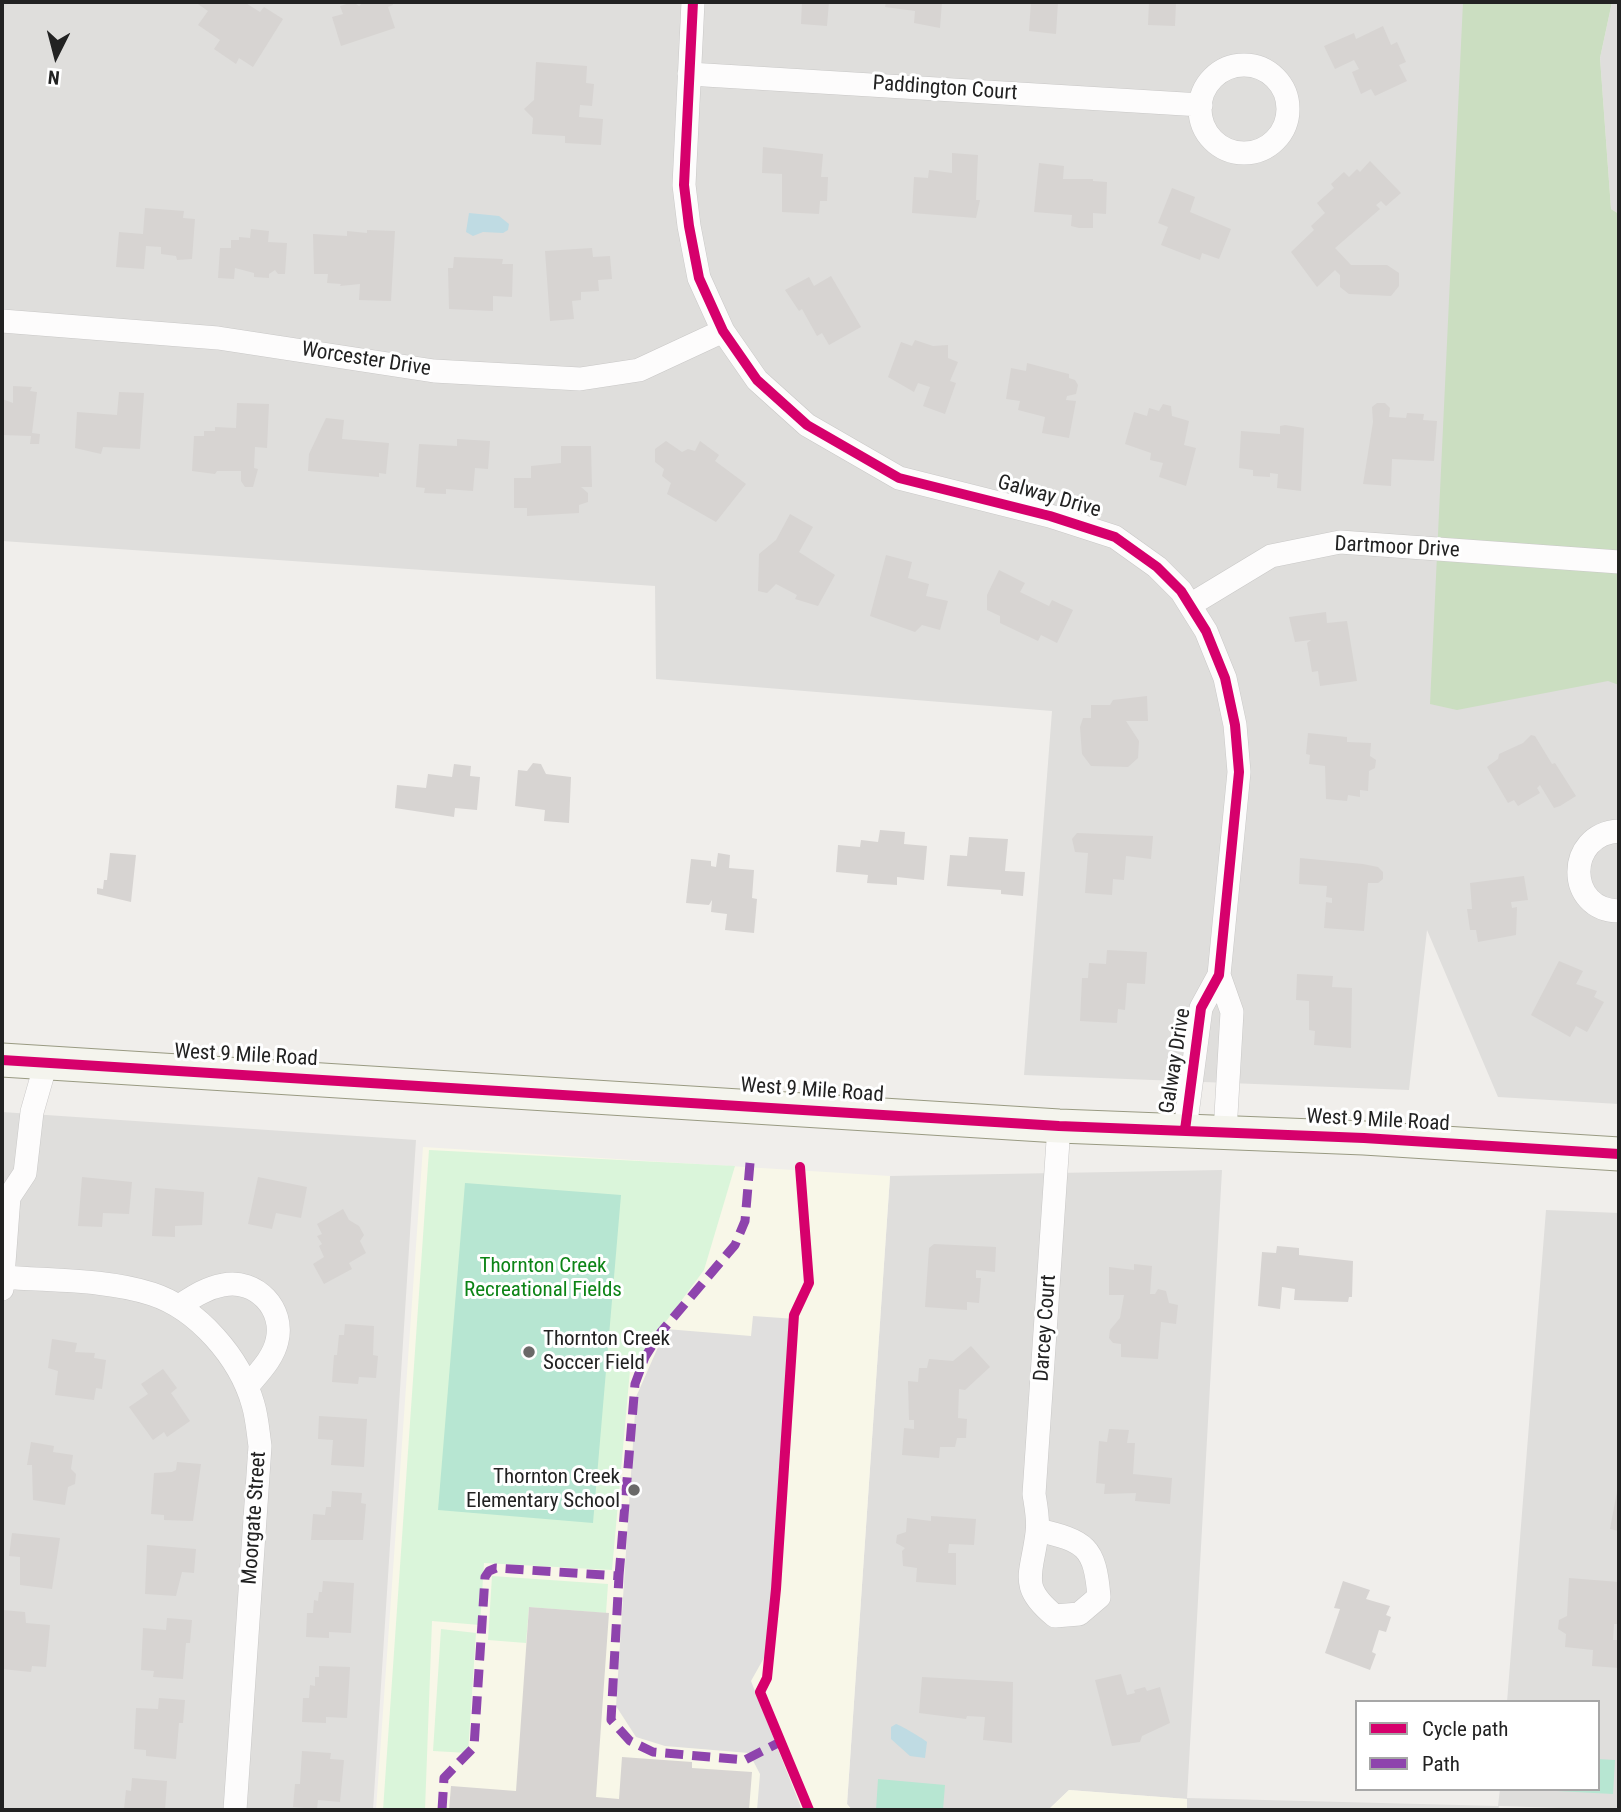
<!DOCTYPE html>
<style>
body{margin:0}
#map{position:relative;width:1621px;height:1812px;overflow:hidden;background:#f0eeeb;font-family:"Roboto Condensed",sans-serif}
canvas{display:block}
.frame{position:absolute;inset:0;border:4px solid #222;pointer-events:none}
.legend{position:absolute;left:1355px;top:1700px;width:245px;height:91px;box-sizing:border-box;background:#fff;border:2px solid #a7a7a7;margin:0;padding:9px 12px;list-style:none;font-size:21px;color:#222}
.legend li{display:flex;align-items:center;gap:14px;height:35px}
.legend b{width:35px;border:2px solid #a7a7a7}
.north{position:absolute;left:21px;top:21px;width:70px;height:70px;-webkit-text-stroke:5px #fff;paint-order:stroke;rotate:186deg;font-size:19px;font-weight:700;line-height:28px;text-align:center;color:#222}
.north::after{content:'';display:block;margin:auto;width:24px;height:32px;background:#222;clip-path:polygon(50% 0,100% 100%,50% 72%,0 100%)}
</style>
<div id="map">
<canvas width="1621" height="1812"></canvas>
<div class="frame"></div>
<ul class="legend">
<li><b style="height:9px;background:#d6006c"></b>Cycle path</li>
<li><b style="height:9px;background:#8e44ad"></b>Path</li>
</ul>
<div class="north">N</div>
</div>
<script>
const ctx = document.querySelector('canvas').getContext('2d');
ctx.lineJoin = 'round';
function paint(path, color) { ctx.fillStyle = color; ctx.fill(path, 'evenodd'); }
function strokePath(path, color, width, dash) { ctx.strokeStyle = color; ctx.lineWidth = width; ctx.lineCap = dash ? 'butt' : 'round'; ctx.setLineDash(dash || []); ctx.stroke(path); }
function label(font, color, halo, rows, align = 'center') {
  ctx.font = font + ' "Roboto Condensed",sans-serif'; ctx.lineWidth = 6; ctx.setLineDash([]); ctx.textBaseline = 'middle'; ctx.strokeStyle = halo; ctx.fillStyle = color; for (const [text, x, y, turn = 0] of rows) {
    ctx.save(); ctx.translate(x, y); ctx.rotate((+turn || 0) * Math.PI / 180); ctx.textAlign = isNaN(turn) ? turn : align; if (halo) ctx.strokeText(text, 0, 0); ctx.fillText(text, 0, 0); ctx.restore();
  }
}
paint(new Path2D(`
 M2 2H1463L1619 668V1104L1498 1097 1427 930 1409 1090 1024 1075 1052 711 656 679 655 586 2 541Z
 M1612 2H1619V214L1611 209 1600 58Z
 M2 1112 416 1140 373 1810H2Z
 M1222 1170 1187 1798 1498 1806 1500 1789H1598V1702H1507L1546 1210 1619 1213V1810L1499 1806 1498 1810H1187V1799L1069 1790 1048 1810H852L847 1804 890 1176Z`), '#dfdedc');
paint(new Path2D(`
 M423 1147 890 1176 847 1804 852 1810H376Z
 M1069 1790 1187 1799V1810H1048Z`), '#f8f7e8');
paint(new Path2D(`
 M1463 2H1612L1600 58 1611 209 1619 214V685L1608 681 1457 710 1430 704Z`), '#cbdec1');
paint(new Path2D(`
 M429 1150 735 1166 704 1270 630 1370 612 1570 484 1563 480 1625 432 1621 425 1810H383Z
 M492 1576 608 1584 606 1613 529 1607 526 1643 488 1640Z
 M441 1629 476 1633 468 1753 433 1751Z`), '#daf5da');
paint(new Path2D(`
 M465 1183 621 1195 593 1523 438 1510Z
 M1598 1759 1615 1760 1613 1794 1538 1790 1598 1789Z
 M878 1779 945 1785 943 1810H876Z`), '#b7e6d2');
paint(new Path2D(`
 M753 1316 796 1319 769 1639 765 1656 751 1681 802 1810H757L760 1774 749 1753 665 1746 636 1737 616 1706 636 1397 666 1329 751 1336Z`), '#e0dfde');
paint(new Path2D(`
 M469 213 499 216 509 224 508 230 503 233 483 232 473 236 466 232Z
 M896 1724C900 1725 924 1739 927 1742L925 1758 910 1756 891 1739V1727Z`), '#bfdbe3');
paint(new Path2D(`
 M195 2H244L260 12 264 7 283 19 253 67 239 58 236 64 214 49 220 40 198 25 208 11Z
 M353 2 359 6 364 2H392L393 5 388 7 395 28 341 46 332 17 343 14 340 6Z
 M802 2H829L827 26 801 24Z
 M886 2H942L940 28 914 23 915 11 885 7Z
 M1031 2H1058L1056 34 1029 31Z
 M1149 2H1176L1175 26 1148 25Z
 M1383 26 1391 45 1397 42 1406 62 1399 65 1407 81 1375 96 1371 89 1361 94 1352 72 1359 69 1354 60 1335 69 1324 46 1354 33 1356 39Z
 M536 62 587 66 586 83 594 84 592 106 580 105 579 117 603 119 601 145 565 143V136L532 134 533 118 524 109 534 100Z
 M763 147 823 154 821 177H828L827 201H820L819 214 782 212V174L762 173Z
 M952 153 978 155 976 200H980L976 218 912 213 914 177 928 178 929 170 952 173Z
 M1370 161 1401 193 1386 206 1381 201 1376 205 1380 209 1335 248 1351 265H1387L1399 273V286L1391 296 1349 294 1340 287V275L1335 270 1317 287 1291 252 1314 230 1311 226 1325 213 1317 203 1334 188 1331 184 1344 172 1349 177 1357 169 1360 172Z
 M1039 163 1064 166 1063 179H1093V181L1107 182 1106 214 1093 213V228H1079L1071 226 1072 215 1034 212Z
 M1172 188 1195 197 1190 212 1231 229 1219 259 1202 253 1200 260 1161 245 1168 227 1158 223Z
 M145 208 184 211 183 218 195 219 192 259 177 260 176 256 161 254V247L146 246 144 269 116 267 119 232 143 234Z
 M251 229 269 231 268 242 287 243 285 274H278L275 270 269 274V278L254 277V273L235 268 234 279 218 278 220 248H231V240H239V237L250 238Z
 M367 230 395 231 391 301 359 300 360 284 340 286 341 284 327 283 328 274H314L313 234 347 236V231L367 233Z
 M592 248 593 257 610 256 612 279 598 280 599 291 581 292V300L572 301 574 319 550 321 545 251Z
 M454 257 503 259 502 264H513L512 297 493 296V311L449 309 448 268H453Z
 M831 276 861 327 829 345 822 333 817 336 802 309 799 311 785 290 809 277 814 286Z
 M915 340 933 346 948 345V358L958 362 950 381 956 383 945 414 923 406 930 387 918 383 914 392 888 377 901 342 912 346Z
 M1027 363 1069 374V378L1075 380 1078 385 1076 394 1067 396 1066 400 1076 401 1069 438 1042 433 1045 417 1018 410 1020 401 1006 399 1011 368 1026 371Z
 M13 386 32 387 30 391 37 392 32 433 40 434 39 444H30L31 436 2 435V399L13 403Z
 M119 392 144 393 140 449 103 447 101 454 75 448 77 412 117 415Z
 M237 403 269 404 267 448 255 447 254 468 258 469 253 487H245L241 481V471H217L215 474 192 471 194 436H204V431H215V427L236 428Z
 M1377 403H1385L1390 408 1389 417 1406 418 1407 413 1424 414 1423 420 1437 421 1434 461 1392 459 1391 486 1363 484 1373 422 1372 407Z
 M1163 404 1171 406 1172 416 1189 421 1184 445 1196 448 1186 486 1159 477 1163 463 1150 460 1151 453 1125 444 1134 412 1147 416 1149 408 1159 411Z
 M326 418 344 420 342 439 389 443 386 474 379 473V477L308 471 309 454Z
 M1285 425 1304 428 1301 491 1277 488 1278 474 1270 473V477L1253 476V470L1239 468 1241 431 1280 434V426Z
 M457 439 490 441 488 469 475 468 473 491 446 489V494L424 493 425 488 416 487 419 444 457 446Z
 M666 441 682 452 688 449 695 451 700 441 719 455 715 461 746 484 716 522 667 494 671 483 662 476 664 469 655 462V449Z
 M561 446H591L592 487H581L588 493V502L579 505V513L527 516V508H514V478H531V466L561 463Z
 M790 514 813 527 799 552 835 575 818 606 795 599 797 595 776 584 767 593 758 591 759 554 776 540Z
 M886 555 912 562 908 578 929 584 926 596 948 601 940 630 922 625 915 632 870 616Z
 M999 570 1025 583 1020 592 1049 606 1052 600 1073 610 1057 643 1041 635 1038 641 1000 623V616L987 610V595Z
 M1326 612 1327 623 1347 621 1357 681 1320 686 1318 671 1312 672 1307 643 1311 640 1295 642 1289 617Z
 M1147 696 1148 721H1126L1139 741 1138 758 1128 767 1091 766 1082 754 1080 727 1083 718H1091V705H1110L1113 700Z
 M1308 733 1347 737V742L1371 743 1370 756 1376 760 1375 768 1369 771 1368 791 1360 790V797L1348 795 1347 801 1326 799 1325 766 1309 764 1310 755 1306 754Z
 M1531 735 1535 736 1552 764 1555 763 1576 796 1560 806 1554 808 1540 785 1537 788 1540 793 1518 806 1514 800 1508 803 1487 767 1498 759 1499 754 1523 743Z
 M533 763 541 764 546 774 571 777 569 823 544 821 545 810 515 806 518 770 527 771Z
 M454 764 471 766 470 776 480 777 477 810 455 808 454 817 395 808 397 785 426 788 428 774 452 777Z
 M880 830 905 832 904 844 927 846 924 880 897 877V885L867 883 868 875 836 872 838 845 860 847 861 840 878 842Z
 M1077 833 1153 836 1151 859 1126 856 1124 880 1113 879 1112 895 1085 893 1088 853 1075 852 1072 839Z
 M969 837 1008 839 1005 871 1025 872 1023 896 1001 894V890L947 886 950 855 967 856Z
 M110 853 136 855 131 902 97 894V888L103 889 104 880H107Z
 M718 853 730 855 729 868 754 870 752 898 757 899 754 933 725 930 727 914 711 912 712 900 709 905 686 903 691 859 711 861V866L716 867Z
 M1300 858 1363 864 1378 867 1383 872V879L1378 883H1368L1364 931 1324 928 1326 902 1332 903V898L1326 897 1327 886 1299 884Z
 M1524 876 1528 900 1511 902 1512 908 1517 907 1516 935 1478 942 1476 930H1470L1467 909H1472L1470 883Z
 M1107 950 1147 952 1145 984 1127 983 1125 1010 1118 1009 1117 1023 1080 1021 1082 978H1088L1089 963 1106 964Z
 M1559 961 1583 971 1576 984 1597 991 1594 997 1604 1002 1587 1032 1576 1026 1570 1037 1531 1015Z
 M1297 974 1333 976 1332 987 1352 988 1351 1048 1314 1045 1315 1031 1309 1030V1001L1296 1000Z
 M82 1177 132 1182 129 1214 103 1213 102 1227 78 1226Z
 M258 1177 307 1187 301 1218 276 1213 272 1229 248 1224Z
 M155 1188 204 1192 202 1225 175 1226V1237L152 1236Z
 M343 1209 349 1220 359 1226 364 1235 360 1241 366 1253 349 1263 352 1269 324 1284 313 1264 324 1257 319 1246 322 1244 317 1236 322 1234 317 1224Z
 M934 1244 996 1247 995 1272 976 1270V1278H981L979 1303 967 1302V1310L925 1307 929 1248Z
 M1277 1246 1299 1248V1255L1353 1261 1352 1297H1349L1348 1302 1294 1300 1295 1289 1282 1287 1280 1309 1258 1306 1262 1252 1276 1253Z
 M1134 1264 1152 1266 1150 1294H1155L1158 1289 1166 1291 1169 1303 1178 1305 1176 1324 1161 1322 1158 1359 1121 1357V1344L1113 1343 1109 1338 1110 1330 1120 1318 1124 1295H1109V1267L1134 1270Z
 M345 1324 374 1326 373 1355 378 1356 376 1378 359 1377 358 1384 332 1382 334 1355H337L339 1335H344Z
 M52 1339 77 1343 75 1352 95 1353 94 1358 106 1360 102 1389 96 1388 94 1400 55 1395 58 1371 48 1368Z
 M971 1346 990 1367 965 1390 959 1389 958 1418 967 1419 966 1438H957L955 1447H940L939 1458 902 1455 904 1428 914 1429V1420H909L908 1381 918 1382 919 1368H927L929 1359 953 1361Z
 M163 1369 177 1388 171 1393 190 1421 167 1437 164 1432 153 1440 129 1407 148 1394 141 1384Z
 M319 1416 367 1419 364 1467 331 1465 333 1440 318 1439Z
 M1109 1429 1129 1430 1127 1443H1135L1133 1474 1172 1478 1170 1504 1135 1501 1136 1493 1104 1494 1105 1484 1096 1483 1099 1441 1107 1442Z
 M31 1442 54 1446 53 1452 73 1455 71 1469 76 1474 75 1484 68 1487 65 1505 33 1500 32 1465H27Z
 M177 1462 201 1464 193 1521 164 1520V1515L151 1514 154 1473 172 1472 176 1470Z
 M1619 1481V1531L1610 1529Z
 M332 1491 362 1493 361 1503 366 1504 363 1540H311L313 1514 325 1515 326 1507H331Z
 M931 1516 976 1519 974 1545 949 1544 948 1553H956V1585L916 1582 917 1568 903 1566 902 1551 905 1548 896 1543 897 1535 906 1532 907 1518 931 1521Z
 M12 1533 60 1538 52 1589 20 1585V1557L9 1556Z
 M147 1545 196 1549 194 1573 182 1572 176 1596 145 1594Z
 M1569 1578 1619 1582V1624H1614L1613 1640H1619V1668L1592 1666 1593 1650 1565 1647 1566 1634 1558 1629 1559 1620 1567 1616Z
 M323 1581 354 1583 351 1633 329 1632V1638L306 1637 307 1613H313L314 1600 318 1601 319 1592H322Z
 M1343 1581 1370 1590 1366 1599 1390 1606 1386 1615 1391 1617 1386 1632 1379 1630 1372 1652 1376 1654 1370 1670 1325 1653 1340 1609 1334 1608Z
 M529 1607 609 1613 596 1797 619 1799 622 1757 692 1762V1768L752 1772 749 1810H449L451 1786 516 1791Z
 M2 1610 25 1612 26 1623 50 1625 46 1667 32 1666 31 1672 2 1669Z
 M167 1618 192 1620 190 1643H186L183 1679 153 1677 154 1671 141 1670 143 1628 166 1630Z
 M319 1666 350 1667 347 1718 326 1717V1723L302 1722 303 1698H309L310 1685 315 1686V1677H319Z
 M1121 1674 1127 1695 1135 1693 1134 1690 1145 1687 1147 1691 1160 1687 1170 1723 1142 1736 1140 1742 1112 1746 1095 1680Z
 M922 1677 1013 1682 1012 1743 983 1740 985 1717 967 1716 966 1719 919 1713Z
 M159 1698 185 1700 183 1723H179L176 1759 146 1756V1750L134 1749 136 1708 158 1709Z
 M302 1751 331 1753 330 1759 344 1760 340 1802 318 1800 317 1809 293 1807 295 1784H300Z
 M132 1778 167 1781 165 1810 124 1809 126 1790 131 1791Z`), '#d7d4d2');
const street = new Path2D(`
 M693 2 684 185 689 226 699 278 723 331 757 380 807 425 899 478 1050 516 1115 537 1157 567 1181 591 1206 631 1225 678 1235 725 1239 772 1219 975 1201 1008 1185 1130
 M1200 109a44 44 0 1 1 88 0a44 44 0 1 1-88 0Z
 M689 74 1201 105
 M2 321 218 338 434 371 580 379 639 370 723 331
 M1190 605 1271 556 1340 542 1619 562
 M1619 831C1565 834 1566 911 1619 911
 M1219 975 1232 1012 1225 1132
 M3 1277C51 1281 106 1279 152 1294 198 1309 240 1358 253 1404 257 1417 258 1432 260 1446L235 1810
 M2 1289 9 1197 25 1173 32 1112 46 1063
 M179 1306C193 1297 206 1288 223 1285 256 1278 285 1309 277 1341 273 1359 258 1373 247 1387
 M1038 1530C1085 1541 1095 1546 1099 1597L1079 1614 1055 1616C1018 1586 1032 1575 1037 1533 1039 1521 1036 1507 1034 1494L1059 1126`);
const secondary = new Path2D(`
 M2 1060 1059 1126 1364 1138 1619 1154`);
strokePath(street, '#c9c8c7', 24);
strokePath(secondary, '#999a82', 35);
strokePath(street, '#fdfcfc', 23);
strokePath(secondary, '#f4f4ed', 33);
strokePath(new Path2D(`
 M619 1576 635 1384 645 1357 661 1332 735 1245 745 1221 750 1163
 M442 1810 444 1778 474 1747 485 1577 489 1571 496 1568 619 1576 611 1720 630 1741 653 1752 745 1760 780 1742`), '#8e44ad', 9, [18, 9]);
strokePath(new Path2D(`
 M693 2 684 185 689 226 699 278 723 331 757 380 807 425 899 478 1050 516 1115 537 1157 567 1181 591 1206 631 1225 678 1235 725 1239 772 1219 975 1201 1008 1185 1130
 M2 1060 1059 1126 1364 1138 1619 1154
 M800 1167 809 1283 794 1315 776 1589 767 1678 760 1692 809 1810`), '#d6006c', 10);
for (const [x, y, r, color] of [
 [529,1352,7,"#6a6968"],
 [634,1490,7,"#6a6968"]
]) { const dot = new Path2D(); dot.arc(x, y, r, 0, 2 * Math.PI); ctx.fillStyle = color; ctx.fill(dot); strokePath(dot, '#fff', 2.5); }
label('21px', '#222', '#fff', [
 ["Paddington Court",945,89,4],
 ["Worcester Drive",366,360,9],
 ["Galway Drive",1049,497,16],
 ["Dartmoor Drive",1397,548,3],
 ["West 9 Mile Road",246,1056,3],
 ["Galway Drive",1176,1061,-81],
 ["West 9 Mile Road",812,1091,4],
 ["West 9 Mile Road",1378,1121,3],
 ["Darcey Court",1046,1328,-86],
 ["Moorgate Street",255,1518,-86]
]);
label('21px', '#0c8416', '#fff', [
 ["Thornton Creek",543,1267],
 ["Recreational Fields",543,1291]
]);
label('21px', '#222', '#fff', [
 ["Thornton Creek",543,1340],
 ["Soccer Field",543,1364],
 ["Thornton Creek",620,1478,"right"],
 ["Elementary School",620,1502,"right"]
], 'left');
</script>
